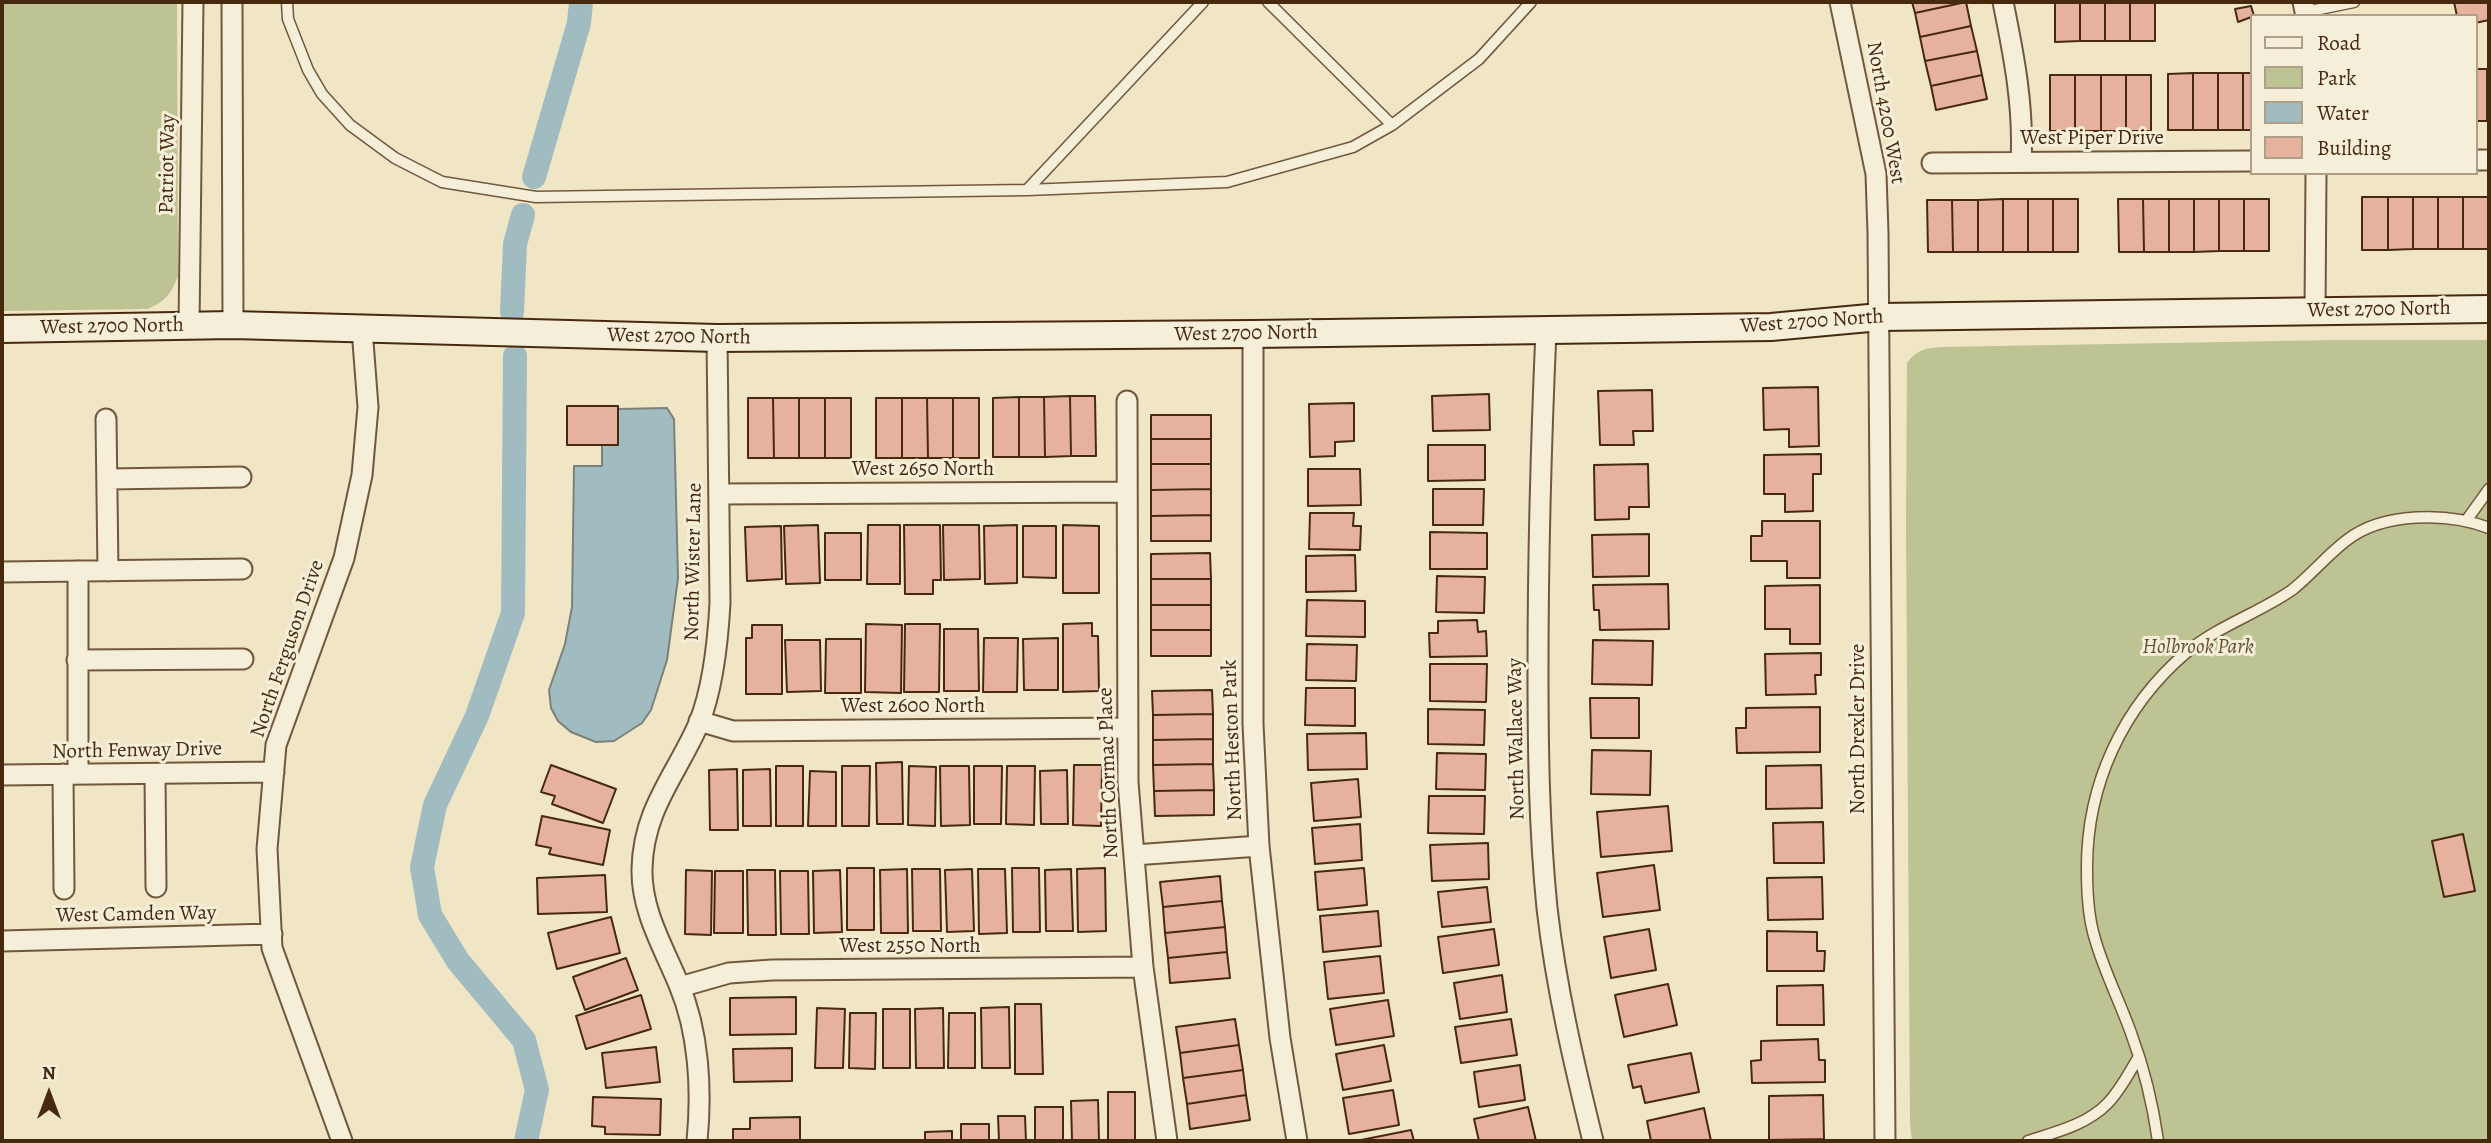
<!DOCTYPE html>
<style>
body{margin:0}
#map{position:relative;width:2491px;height:1143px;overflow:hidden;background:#f0e5c5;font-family:Alegreya,serif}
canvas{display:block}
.frame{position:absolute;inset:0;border:4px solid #47290e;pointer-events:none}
.legend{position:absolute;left:2250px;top:14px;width:228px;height:161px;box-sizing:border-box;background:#f5eed9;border:2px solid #af9f88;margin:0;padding:9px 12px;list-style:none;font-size:21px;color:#47290e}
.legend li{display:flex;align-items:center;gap:14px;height:35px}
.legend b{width:35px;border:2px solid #af9f88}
.north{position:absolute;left:14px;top:1059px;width:70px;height:70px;-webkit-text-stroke:5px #f5eed9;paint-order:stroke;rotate:0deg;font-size:19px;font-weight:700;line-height:28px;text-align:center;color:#47290e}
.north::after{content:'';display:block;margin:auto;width:24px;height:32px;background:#47290e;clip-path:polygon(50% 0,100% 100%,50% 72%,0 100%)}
</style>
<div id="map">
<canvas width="2491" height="1143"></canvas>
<div class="frame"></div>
<ul class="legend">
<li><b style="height:9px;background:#f5eed9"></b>Road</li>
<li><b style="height:19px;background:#bdc392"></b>Park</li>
<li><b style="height:19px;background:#a0bcc0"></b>Water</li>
<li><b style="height:19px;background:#e6b29d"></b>Building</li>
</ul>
<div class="north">N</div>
</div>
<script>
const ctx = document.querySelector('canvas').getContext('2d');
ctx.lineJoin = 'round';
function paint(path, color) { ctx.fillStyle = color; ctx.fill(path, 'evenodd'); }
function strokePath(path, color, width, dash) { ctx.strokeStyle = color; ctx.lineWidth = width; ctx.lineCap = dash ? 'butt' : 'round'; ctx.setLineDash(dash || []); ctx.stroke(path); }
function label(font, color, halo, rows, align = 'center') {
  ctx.font = font + ' Alegreya,serif'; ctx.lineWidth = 6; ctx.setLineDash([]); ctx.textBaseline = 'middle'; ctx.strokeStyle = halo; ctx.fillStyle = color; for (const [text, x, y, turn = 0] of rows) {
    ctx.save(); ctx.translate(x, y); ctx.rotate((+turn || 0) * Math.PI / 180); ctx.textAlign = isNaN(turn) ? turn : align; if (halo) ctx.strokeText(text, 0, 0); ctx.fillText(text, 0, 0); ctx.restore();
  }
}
paint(new Path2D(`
 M2 2H177L178 276C171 294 165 302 147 309L2 311Z
 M2336 340H2489V1141H1912L1910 1124 1906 524 1907 363C1917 350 1925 348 1941 347Z`), '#bdc392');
const water = new Path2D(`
 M667 408 674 419 678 578 667 660 651 710 642 723 614 741 596 742 571 732 558 721 551 708 549 690 565 644 572 607 574 466H602V445L618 409Z`);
paint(water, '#a0bcc0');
strokePath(water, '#7c8179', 2);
strokePath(new Path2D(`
 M534 177 579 23 581 2
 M512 312 515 244 523 215
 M515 356 513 613 477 716 435 805 422 867 430 915 458 961 524 1040 537 1090 526 1141`), '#a0bcc0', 24);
const building = new Path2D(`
 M1912 2H1966L1915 13Z
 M1966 2 1971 26 1920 37 1915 13Z
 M2055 2H2080V41L2055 42Z
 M2080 2H2105V41H2080Z
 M2105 2H2130V41H2105Z
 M2130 2H2155V41H2130Z
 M2454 2H2489V20L2475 23V16H2457Z
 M2251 6 2254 16 2238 22 2235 9Z
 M1971 26 1977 51 1925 61 1920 37Z
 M1977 51 1982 75 1931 86 1925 61Z
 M2475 69H2487V121H2475Z
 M2193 73V130H2168V74Z
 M2193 73H2218V130H2193Z
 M2218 73H2243V130H2218Z
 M2243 73H2251V130H2243Z
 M1982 75 1987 99 1936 110 1931 86Z
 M2050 75H2075V131H2050Z
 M2075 75H2101V131H2075Z
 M2101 75H2126V131H2101Z
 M2126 75H2151V131H2126Z
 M2362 197H2388V250H2362Z
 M2388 197H2413V249L2388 250Z
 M2413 197H2438V249H2413Z
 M2438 197H2463V249H2438Z
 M2463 197H2488V249H2463Z
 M2003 199V252H1978V200Z
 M2003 199H2028V252H2003Z
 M2028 199H2053V252H2028Z
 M2053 199H2078V252H2053Z
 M2118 199H2143L2144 252H2119Z
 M2143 199H2169V252H2144Z
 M2169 199H2194V252H2169Z
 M2194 199H2219V251L2194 252Z
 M2219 199H2244V251H2219Z
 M2244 199H2269V251H2244Z
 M1927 200H1952L1953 252H1928Z
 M1952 200H1978V252H1953Z
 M1818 387 1819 446 1789 447V429L1764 430 1763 388Z
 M1652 390 1653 431H1633L1634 445H1600L1598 391Z
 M1489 394 1490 430 1433 431 1432 396Z
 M1070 396 1071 456 1045 457 1044 397Z
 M1070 396H1095L1096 456H1071Z
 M1019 397V457H993V398Z
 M1019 397H1044L1045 457H1019Z
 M748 398H773L774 458H748Z
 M773 398H799V458H774Z
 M799 398H825V458H799Z
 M825 398H851V458H825Z
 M876 398H902V458H876Z
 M902 398H927L928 458H902Z
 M927 398H953V458H928Z
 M953 398H979V458H953Z
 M1354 403V441L1335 442V456L1310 457 1309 404Z
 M567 406H618V445H567Z
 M1151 415H1211V439H1151Z
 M1151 439H1211V464H1151Z
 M1428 445H1485V480L1428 481Z
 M1821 454V474H1813V511L1785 512V494H1764V455Z
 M1151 464H1211V489L1151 490Z
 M1648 464 1649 507H1629V519L1595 520 1594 465Z
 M1308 469H1360L1361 505 1308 506Z
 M1211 489V515L1151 516V490Z
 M1433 489H1484L1483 525H1433Z
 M1310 513H1354L1353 526H1361L1360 550 1309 549Z
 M1211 515V541H1151V516Z
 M1762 521H1820V578H1787V561H1751V536H1762Z
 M818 525 820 583 786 584 784 526Z
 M868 525H900V584H867Z
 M904 525H940L941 580H933V594H905Z
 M943 525H979L980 579 944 580Z
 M1017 525V583L985 584 984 526Z
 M1063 525 1099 526V593H1063Z
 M781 526 782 579 747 581 745 527Z
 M1023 526H1056V578L1023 577Z
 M1430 532 1487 533V569H1430Z
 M825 533H861V580H825Z
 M1649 534V576L1593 577 1592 535Z
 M1210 553 1211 579H1151V554Z
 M1355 555 1356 591 1306 592V556Z
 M1437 576 1485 577 1484 613 1436 612Z
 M1151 579H1211V605H1151Z
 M1668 584 1669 629 1600 630 1599 610H1594L1593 585Z
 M1820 585V644H1790V629H1765V586Z
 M1307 600 1365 601V637L1306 636Z
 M1151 605H1211V630H1151Z
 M1477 620 1478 632 1486 631 1487 656 1430 657 1429 633H1438V621Z
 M1092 623V636H1098L1099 691 1063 692V624Z
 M866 624 902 625 901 693 865 692Z
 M905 624H940L939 692H904Z
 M752 625H782V694H746V638H752Z
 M944 629H978L979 691H944Z
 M1151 630H1211V656H1151Z
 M984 638H1018L1017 692H983Z
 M1058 638V690H1024L1023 639Z
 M826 639H861V693H825Z
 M785 640H820L821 691 787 692Z
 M1593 640 1653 641 1652 685 1592 684Z
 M1307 644 1357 645 1356 681 1306 680Z
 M1821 653V675H1815L1816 694 1766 695 1765 654Z
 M1430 664H1487L1486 702 1430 701Z
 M1306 688H1355V726L1305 725Z
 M1212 690 1213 714 1153 715 1152 691Z
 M1590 698H1639V738H1591Z
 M1820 707V752L1737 753 1736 728H1746V708Z
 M1428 709 1485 710 1484 745 1428 744Z
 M1213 714V739L1153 740V715Z
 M1366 733 1367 769 1308 770 1307 734Z
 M1213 739V764L1153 765V740Z
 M1592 750 1651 751 1650 795 1591 794Z
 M1437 753 1486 754 1485 790 1436 789Z
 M902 762 903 824H877L876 763Z
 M1213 764 1214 790 1154 791 1153 765Z
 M551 765 616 789 603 823 552 804 555 796 541 792Z
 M1074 765H1102L1101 826 1073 825Z
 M1821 765 1822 808 1766 809V766Z
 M776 766H803V826H776Z
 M842 766H870L869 826H842Z
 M909 766 936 767 935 826 908 825Z
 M940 766H969L970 825 941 826Z
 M974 766H1002L1001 824H974Z
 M1007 766H1035L1034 825 1006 824Z
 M737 769 738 830H710L709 770Z
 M770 769 771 826H743V770Z
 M1067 770 1068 824H1041L1040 771Z
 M810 771 836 772V826H808Z
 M1358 779 1361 817 1314 821 1311 783Z
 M1214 790V815L1155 816 1154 791Z
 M1429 796H1485L1484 834 1428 833Z
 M1668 806 1672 851 1601 857 1597 812Z
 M542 816 610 830 603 865 549 854 551 848 536 845Z
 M1823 822 1824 863H1774L1773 823Z
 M1360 824 1362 860 1315 864 1312 828Z
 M2463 834 2475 891 2444 897 2432 841Z
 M1488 843 1489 879 1432 881 1430 845Z
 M1654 865 1660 910 1603 917 1597 873Z
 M847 868H874V930H847Z
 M1012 868H1039L1040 932H1013Z
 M1105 868 1106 931 1078 932 1077 869Z
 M1364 868 1367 905 1318 910 1315 872Z
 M907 869 908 933H881L880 870Z
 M912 869H940L941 931H913Z
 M972 869 974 931 947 932 945 870Z
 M978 869H1005L1007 933 979 934Z
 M1071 869 1073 931H1046L1045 870Z
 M686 870 712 871 711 935 685 934Z
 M747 870H775L776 935H748Z
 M840 870 842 932 814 933 813 871Z
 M715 871H743V933H714Z
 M780 871H808L809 934H781Z
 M605 875 607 912 538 914 537 878Z
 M1220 876 1222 901 1163 907 1160 882Z
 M1822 877 1823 919 1768 920 1767 878Z
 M1487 887 1491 922 1442 927 1438 892Z
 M1222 901 1225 927 1165 933 1163 907Z
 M1378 911 1381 946 1323 952 1320 916Z
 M611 917 620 953 557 969 548 933Z
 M1225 927 1227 952 1168 958 1165 933Z
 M1494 929 1499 965 1443 973 1438 937Z
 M1649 929 1656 970 1611 978 1604 937Z
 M1767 931 1817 932V951H1825L1824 971H1767Z
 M1227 952 1230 978 1170 983 1168 958Z
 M1380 956 1384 993 1328 999 1324 962Z
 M626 958 638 990 585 1010 573 977Z
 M1502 975 1507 1012 1460 1019 1454 983Z
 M1668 984 1677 1025 1624 1037 1615 995Z
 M1823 985 1824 1025H1777V986Z
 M641 995 651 1029 586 1049 576 1016Z
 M796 997V1034L730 1035V998Z
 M1388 1000 1394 1036 1336 1045 1330 1009Z
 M1015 1004H1041L1043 1074H1015Z
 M1009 1007 1010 1068H982L981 1008Z
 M817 1008 845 1009 843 1068H815Z
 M943 1008 944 1068H916L915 1009Z
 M883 1009H910V1068H883Z
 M850 1013H876L875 1069 849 1068Z
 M949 1013H975V1068H948Z
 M1235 1019 1239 1045 1180 1053 1176 1027Z
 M1511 1019 1517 1055 1461 1063 1455 1027Z
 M1818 1039 1819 1060H1825V1082L1752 1083 1751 1061 1761 1060V1041Z
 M1239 1045 1243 1070 1183 1078 1180 1053Z
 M1384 1045 1391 1081 1343 1090 1336 1054Z
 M656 1047 660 1082 606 1088 602 1053Z
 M792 1048V1081L734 1082 733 1049Z
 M1691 1053 1699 1092 1645 1103 1641 1086 1633 1088 1628 1065Z
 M1520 1065 1525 1100 1479 1107 1474 1072Z
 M1243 1070 1246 1095 1187 1104 1183 1078Z
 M1393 1090 1399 1125 1349 1134 1343 1098Z
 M1108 1092H1135V1141H1108Z
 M1246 1095 1250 1120 1190 1129 1187 1104Z
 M1823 1095 1824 1139 1769 1140V1096Z
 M593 1097 661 1099 660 1135 605 1134V1127L592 1126Z
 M1098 1100 1099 1141H1072L1071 1101Z
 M1035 1107H1063V1141H1035Z
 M1528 1107 1536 1141H1479L1474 1119Z
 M1704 1108 1711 1141H1651L1647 1121Z
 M998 1116H1025L1026 1141H999Z
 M800 1117V1141H733V1129H750V1118Z
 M961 1124H989V1141H961Z
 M1411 1130 1414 1141H1356Z
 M952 1131V1141H925V1132Z`);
paint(building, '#e6b29d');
strokePath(building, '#47290e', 2);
const lane = new Path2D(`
 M287 2 288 19 308 70 322 94 350 125 395 158 442 182 536 197 1027 190 1227 182 1353 147 1392 125 1479 59 1531 2
 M1268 2 1392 125
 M2305 12 2354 2
 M1027 190 1203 2
 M2466 521 2489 489
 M2028 1141C2056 1132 2086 1125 2107 1104 2120 1091 2129 1073 2138 1058
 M2158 1141C2153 1105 2144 1068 2131 1033 2120 1002 2104 971 2095 939 2088 917 2087 894 2087 871 2086 786 2122 707 2187 652 2218 626 2259 613 2292 590 2311 575 2327 555 2347 540 2383 512 2448 512 2489 528`);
const street = new Path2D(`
 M232 2 233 325
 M1840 2 1876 174 1878 233 1885 1141
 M2003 2C2014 56 2024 107 2021 162
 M2303 2 2306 16
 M2475 160H2489
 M1932 163 2251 161
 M2315 311 2316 173
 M189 326 193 2
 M1546 331C1541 444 1538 557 1538 670 1538 749 1539 828 1547 908 1556 987 1574 1064 1593 1141
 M1253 334V724L1259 846 1280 1038 1297 1141
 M1127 401 1128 782 1143 967 1167 1141
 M106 419 108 571
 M107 479 241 477
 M719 494 1127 492
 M2 572 242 569
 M77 660 243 659
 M699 721 733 731 1127 728
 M63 774 64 889
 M78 774V571
 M155 774 156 887
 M2 775 274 772
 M1134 855 1259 846
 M2 941 272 934
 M680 987 729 973 772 970 1143 967
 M342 1141 272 948 267 849 276 745 344 558 362 475 368 407 362 329
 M697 1141C702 1090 699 1032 679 985 664 948 641 911 642 869 643 809 677 774 699 723 713 688 718 640 720 603L717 338`);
const secondary = new Path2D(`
 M2 329 233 325 717 338 1253 334 1771 327 1880 317 2489 309`);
strokePath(lane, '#71583c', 13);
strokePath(street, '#71583c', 23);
strokePath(secondary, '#47290e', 30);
strokePath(lane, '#f5eed9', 10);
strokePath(street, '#f5eed9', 19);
strokePath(secondary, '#f5eed9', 26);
label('21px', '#47290e', '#f5eed9', [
 ["North 4200 West",1885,113,80],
 ["West Piper Drive",2092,139],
 ["Patriot Way",168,164,-89],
 ["West 2700 North",2379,310,-1],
 ["West 2700 North",1812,322,-4],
 ["West 2700 North",112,327,-1],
 ["West 2700 North",1246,334,-1],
 ["West 2700 North",679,337,1],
 ["West 2650 North",923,470],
 ["North Wister Lane",694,562,-89],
 ["North Ferguson Drive",288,649,-71],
 ["West 2600 North",913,707],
 ["North Drexler Drive",1859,729,-90],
 ["North Wallace Way",1517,739,-91],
 ["North Heston Park",1233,740,-92],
 ["North Fenway Drive",137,751,-1],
 ["North Cormac Place",1109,773,-92],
 ["West Camden Way",136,915,-1],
 ["West 2550 North",910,947]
]);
label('italic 21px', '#64502f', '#f5eed9', [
 ["Holbrook Park",2198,648]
]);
</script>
